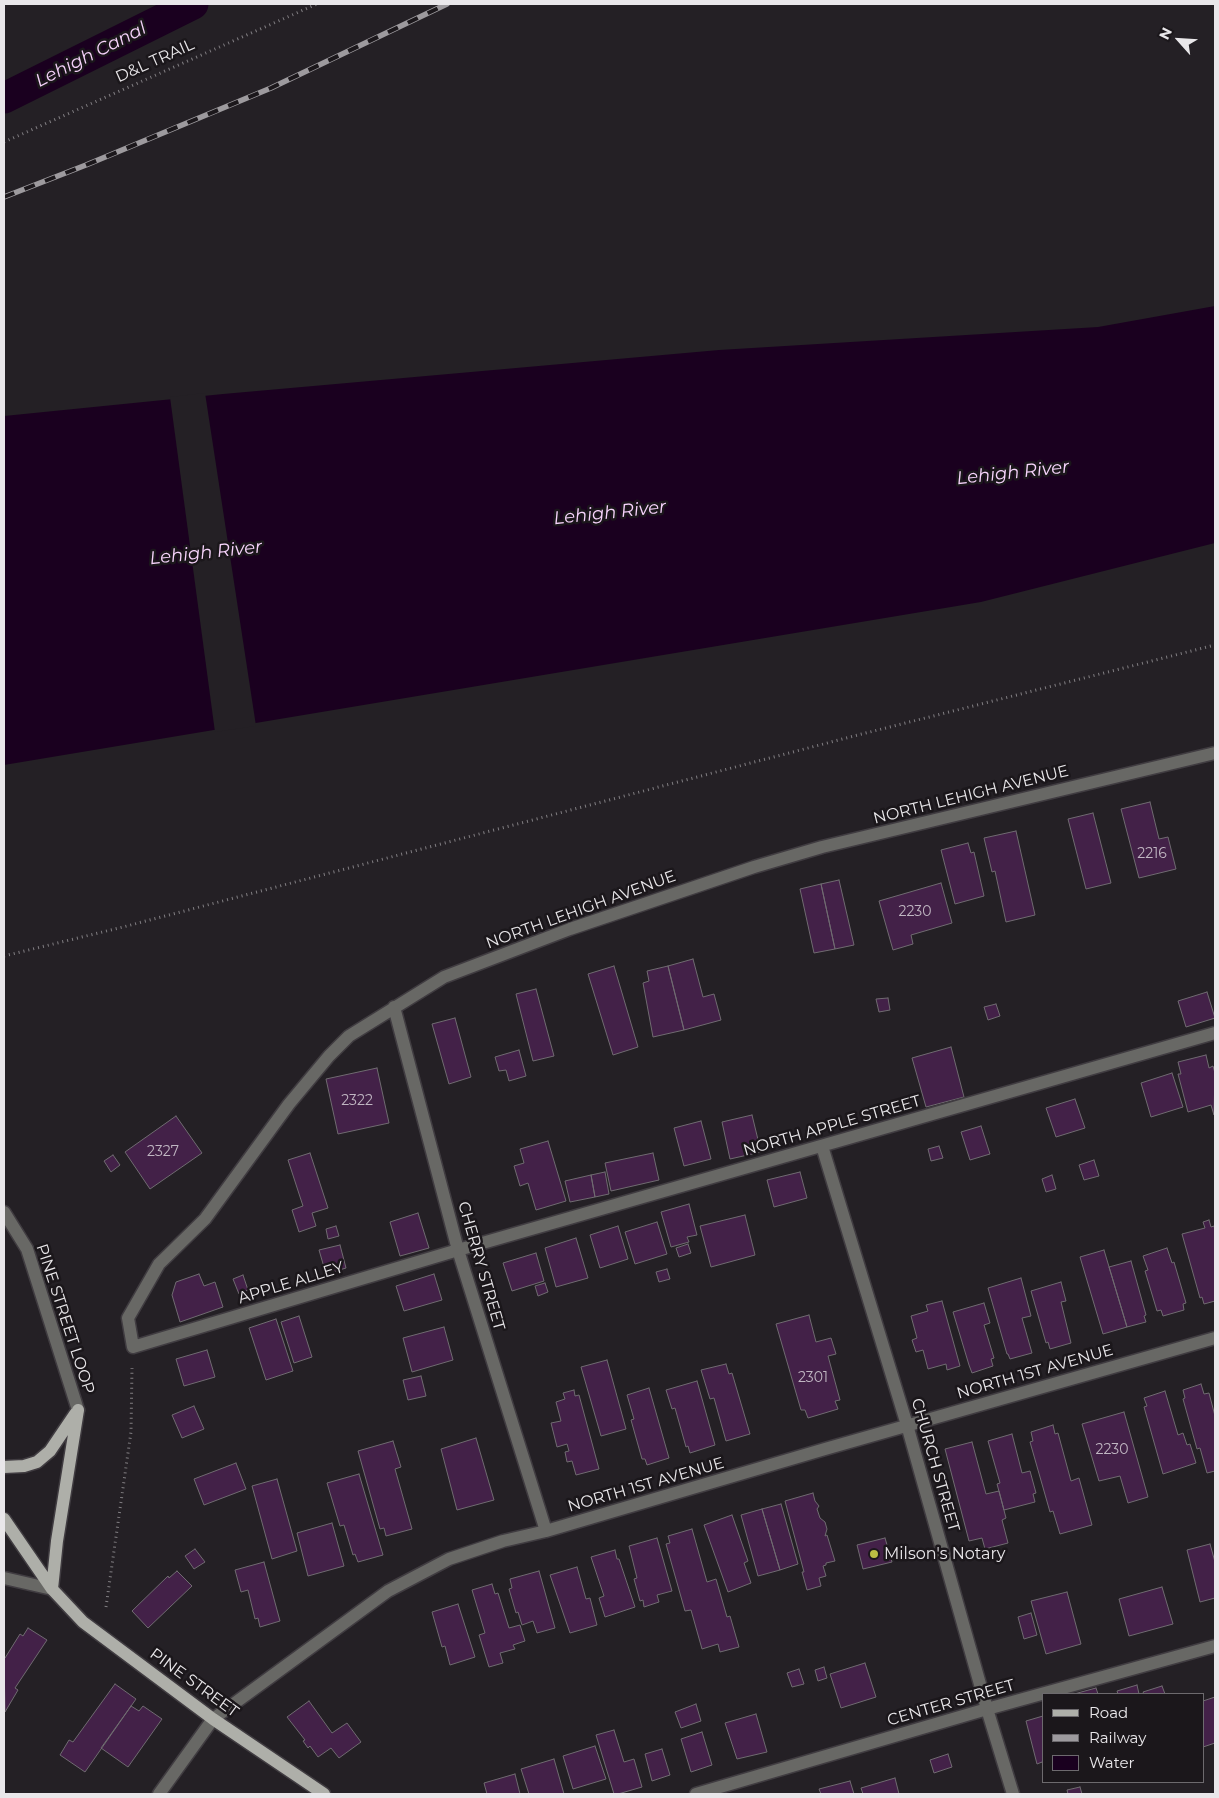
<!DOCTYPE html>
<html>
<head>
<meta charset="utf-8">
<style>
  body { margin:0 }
  #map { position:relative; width:1219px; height:1798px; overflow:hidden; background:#242025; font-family:Montserrat,sans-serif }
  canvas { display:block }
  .frame { position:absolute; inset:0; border:5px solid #e9e7ea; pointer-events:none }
  .legend { position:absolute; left:1042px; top:1693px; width:162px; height:90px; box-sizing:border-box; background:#1b171b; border:1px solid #6d6a6e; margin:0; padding:6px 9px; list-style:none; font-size:15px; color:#e9e7ea }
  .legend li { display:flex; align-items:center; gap:10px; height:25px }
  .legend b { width:25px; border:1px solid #6d6a6e }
  .north { position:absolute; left:1154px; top:15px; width:50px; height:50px; -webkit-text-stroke:4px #1b171b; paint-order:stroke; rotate:296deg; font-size:14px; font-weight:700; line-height:20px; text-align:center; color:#e9e7ea }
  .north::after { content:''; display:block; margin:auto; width:18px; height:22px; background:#e9e7ea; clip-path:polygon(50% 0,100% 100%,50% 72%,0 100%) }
</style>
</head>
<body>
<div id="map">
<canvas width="1219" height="1798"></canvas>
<div class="frame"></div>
<ul class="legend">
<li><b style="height:6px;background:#aeafa9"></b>Road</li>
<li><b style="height:6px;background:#9d9a9e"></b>Railway</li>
<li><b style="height:14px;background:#1a001f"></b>Water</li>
</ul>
<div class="north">N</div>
</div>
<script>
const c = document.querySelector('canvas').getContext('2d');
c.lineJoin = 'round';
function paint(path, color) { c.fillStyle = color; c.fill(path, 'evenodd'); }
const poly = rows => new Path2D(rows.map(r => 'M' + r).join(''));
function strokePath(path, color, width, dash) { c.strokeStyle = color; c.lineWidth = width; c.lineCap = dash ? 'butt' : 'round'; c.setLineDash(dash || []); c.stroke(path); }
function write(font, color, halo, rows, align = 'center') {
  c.font = font + ' Montserrat,sans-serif'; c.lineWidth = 5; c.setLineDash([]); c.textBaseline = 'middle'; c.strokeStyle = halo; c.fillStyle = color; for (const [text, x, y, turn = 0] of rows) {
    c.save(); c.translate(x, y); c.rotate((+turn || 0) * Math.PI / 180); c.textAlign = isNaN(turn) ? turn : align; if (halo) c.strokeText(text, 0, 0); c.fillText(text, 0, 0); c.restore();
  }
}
const water = poly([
  [1215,306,1215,543,981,602,4,765,4,416,223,394,719,350,1098,327]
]);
const pier = poly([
  [205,393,256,726,215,732,170,397]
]);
const canal = poly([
  [4,98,193,4]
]);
const building = poly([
  [1150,802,1159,839,1168,837,1176,869,1139,878,1121,809,1150,802],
  [1093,813,1111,883,1086,889,1068,819,1093,813],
  [1016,831,1035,915,1006,922,995,871,992,872,984,838,1016,831],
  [968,843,971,853,974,852,984,896,955,904,941,850,968,843],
  [839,880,854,945,835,949,821,884,839,880],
  [941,883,952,923,911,935,913,944,893,950,879,901,941,883],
  [821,884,835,949,814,953,800,889,821,884],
  [693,959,703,997,714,994,721,1020,684,1030,668,966,693,959],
  [614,966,638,1047,613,1055,588,974,614,966],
  [668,966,684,1030,653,1037,643,983,649,981,647,971,668,966],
  [536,989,554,1056,533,1061,516,994,536,989],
  [1207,992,1215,1018,1186,1027,1178,1001,1207,992],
  [888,998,890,1010,879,1012,876,999,888,998],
  [996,1004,1000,1016,988,1020,984,1007,996,1004],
  [455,1018,471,1077,449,1084,432,1024,455,1018],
  [951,1047,964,1097,926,1107,912,1058,951,1047],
  [519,1050,526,1076,509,1081,506,1070,499,1071,495,1057,519,1050],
  [1206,1055,1209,1068,1213,1066,1215,1073,1214,1115,1211,1105,1188,1112,1178,1074,1181,1074,1178,1062,1206,1055],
  [377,1068,389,1123,338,1134,326,1079,377,1068],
  [1172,1073,1183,1107,1151,1117,1141,1083,1172,1073],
  [1075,1099,1085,1128,1056,1137,1046,1108,1075,1099],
  [752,1115,761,1152,730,1159,722,1122,752,1115],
  [176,1116,202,1153,150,1189,125,1152,176,1116],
  [701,1121,711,1159,684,1166,674,1128,701,1121],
  [981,1126,990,1154,970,1160,961,1132,981,1126],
  [548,1141,566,1201,536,1210,528,1183,520,1186,514,1166,524,1163,520,1149,548,1141],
  [939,1146,943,1158,931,1161,928,1149,939,1146],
  [310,1153,328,1208,312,1213,316,1226,299,1232,292,1210,303,1206,288,1160,310,1153],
  [653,1153,659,1180,611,1191,605,1163,653,1153],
  [113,1155,120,1165,111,1172,104,1161,113,1155],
  [1094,1160,1099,1176,1084,1180,1079,1165,1094,1160],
  [605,1172,609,1194,595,1197,591,1175,605,1172],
  [800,1172,807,1198,774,1207,767,1180,800,1172],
  [591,1175,595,1197,570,1202,565,1181,591,1175],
  [1052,1175,1056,1189,1046,1192,1042,1179,1052,1175],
  [689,1204,697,1235,687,1237,689,1242,671,1247,661,1212,689,1204],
  [418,1213,429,1248,400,1256,390,1222,418,1213],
  [745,1215,755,1255,711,1267,700,1226,745,1215],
  [1209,1220,1211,1227,1214,1226,1215,1230,1215,1301,1204,1304,1202,1297,1200,1298,1182,1234,1205,1228,1203,1222,1209,1220],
  [657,1222,667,1254,635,1264,625,1232,657,1222],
  [336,1226,339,1236,328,1239,326,1229,336,1226],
  [618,1226,628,1259,600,1268,590,1235,618,1226],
  [576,1238,588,1278,556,1287,545,1248,576,1238],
  [688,1244,691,1253,679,1257,676,1248,688,1244],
  [340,1245,346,1268,326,1274,319,1250,340,1245],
  [1167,1248,1172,1263,1174,1262,1186,1303,1183,1304,1184,1310,1163,1316,1161,1310,1157,1311,1145,1271,1148,1270,1143,1256,1167,1248],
  [1104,1250,1127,1327,1103,1334,1080,1257,1104,1250],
  [536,1253,544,1281,512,1291,503,1263,536,1253],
  [1131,1261,1146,1315,1144,1316,1146,1322,1127,1327,1109,1267,1131,1261],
  [667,1269,670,1279,659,1282,656,1272,667,1269],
  [199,1274,204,1286,215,1282,223,1307,180,1322,172,1295,176,1282,199,1274],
  [434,1274,442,1300,404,1311,396,1286,434,1274],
  [243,1275,248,1290,239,1294,233,1279,243,1275],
  [1021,1278,1031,1316,1022,1318,1032,1353,1010,1359,1008,1354,1007,1354,988,1288,1021,1278],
  [1061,1282,1066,1301,1061,1302,1071,1343,1050,1349,1048,1342,1046,1343,1031,1291,1061,1282],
  [545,1283,548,1292,538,1296,535,1286,545,1283],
  [942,1301,960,1366,947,1370,946,1364,928,1369,923,1350,916,1352,912,1340,917,1338,911,1316,928,1311,926,1305,942,1301],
  [984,1303,990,1323,984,1325,994,1358,991,1359,993,1366,972,1373,969,1365,953,1312,984,1303],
  [809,1315,816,1342,831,1338,836,1354,828,1356,840,1400,835,1401,838,1409,808,1418,805,1410,801,1410,776,1324,809,1315],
  [299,1316,312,1357,294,1363,281,1322,299,1316],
  [276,1319,293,1371,266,1380,249,1328,276,1319],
  [444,1327,453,1360,412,1372,403,1338,444,1327],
  [207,1350,215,1377,184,1386,176,1359,207,1350],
  [607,1360,626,1429,601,1436,581,1367,607,1360],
  [726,1364,729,1374,732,1373,750,1434,726,1441,714,1398,710,1399,701,1370,726,1364],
  [421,1376,426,1396,408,1400,403,1380,421,1376],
  [697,1381,715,1445,690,1453,688,1446,686,1447,675,1408,672,1409,666,1390,697,1381],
  [1201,1384,1204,1394,1209,1393,1215,1416,1215,1471,1207,1473,1200,1448,1197,1449,1183,1399,1185,1398,1183,1390,1201,1384],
  [649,1388,669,1458,647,1465,645,1459,642,1459,631,1420,634,1419,627,1395,649,1388],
  [574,1390,575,1396,579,1395,599,1469,576,1475,572,1461,567,1462,565,1452,569,1451,567,1444,557,1447,551,1423,561,1421,556,1402,565,1399,563,1393,574,1390],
  [1165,1391,1178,1435,1183,1433,1187,1445,1190,1444,1196,1463,1163,1474,1144,1407,1147,1406,1144,1398,1165,1391],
  [194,1406,204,1429,182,1438,172,1415,194,1406],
  [1124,1412,1148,1497,1128,1503,1120,1476,1099,1481,1082,1424,1124,1412],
  [1053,1425,1055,1434,1058,1433,1071,1481,1079,1478,1092,1525,1060,1534,1053,1511,1050,1512,1030,1442,1033,1441,1031,1432,1053,1425],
  [1012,1434,1022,1473,1030,1471,1036,1493,1033,1494,1035,1502,1004,1510,997,1484,1000,1483,988,1441,1012,1434],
  [476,1438,494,1500,457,1510,441,1449,476,1438],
  [393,1441,401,1467,395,1469,412,1529,386,1536,384,1528,380,1529,358,1451,393,1441],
  [972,1442,986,1494,999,1491,1006,1518,1002,1520,1008,1543,985,1549,982,1538,969,1541,945,1449,972,1442],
  [236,1463,246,1489,204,1505,194,1479,236,1463],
  [359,1474,383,1555,358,1562,355,1554,353,1555,344,1525,340,1526,327,1483,359,1474],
  [277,1479,297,1551,272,1559,252,1486,277,1479],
  [813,1493,815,1501,819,1506,817,1509,820,1518,825,1522,827,1529,825,1536,827,1535,835,1561,826,1563,826,1565,823,1566,826,1576,819,1578,821,1586,807,1590,802,1572,804,1572,785,1501,813,1493],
  [781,1504,798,1564,780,1570,762,1509,781,1504],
  [762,1509,780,1570,758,1576,741,1515,762,1509],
  [732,1515,748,1561,744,1563,751,1583,728,1592,704,1525,732,1515],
  [332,1523,344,1566,308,1576,297,1533,332,1523],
  [692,1529,707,1582,716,1579,727,1617,730,1616,739,1647,720,1652,718,1644,702,1649,691,1610,685,1611,666,1544,670,1543,668,1536,692,1529],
  [657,1538,672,1591,657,1595,659,1602,644,1607,643,1600,640,1601,634,1579,637,1578,629,1546,657,1538],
  [885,1538,892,1562,863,1569,857,1545,885,1538],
  [1210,1544,1215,1562,1215,1598,1200,1602,1187,1550,1210,1544],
  [195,1549,205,1562,194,1569,185,1556,195,1549],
  [615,1550,617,1559,619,1559,635,1607,605,1617,599,1598,604,1596,591,1557,615,1550],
  [264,1562,280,1621,260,1627,258,1618,255,1619,248,1590,241,1592,235,1570,264,1562],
  [577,1567,586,1599,590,1598,597,1625,570,1633,550,1575,577,1567],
  [177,1571,192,1586,148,1628,132,1611,168,1576,169,1578,177,1571],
  [539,1571,555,1628,537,1633,533,1621,522,1625,518,1612,516,1613,509,1589,512,1588,510,1579,539,1571],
  [492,1584,495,1594,498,1593,509,1628,520,1625,525,1641,513,1645,515,1649,500,1653,503,1663,489,1667,479,1635,485,1633,472,1590,492,1584],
  [1162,1587,1173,1624,1129,1636,1119,1599,1162,1587],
  [1067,1592,1081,1644,1046,1654,1031,1601,1067,1592],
  [458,1604,475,1657,450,1665,445,1646,442,1647,432,1612,458,1604],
  [1031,1613,1037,1635,1024,1639,1018,1617,1031,1613],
  [28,1628,47,1640,15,1688,18,1690,5,1712,4,1658,5,1658,20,1634,23,1636,28,1628],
  [865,1663,876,1697,841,1708,830,1674,865,1663],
  [824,1667,827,1678,818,1681,815,1670,824,1667],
  [799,1669,804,1684,792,1687,787,1673,799,1669],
  [115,1684,136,1699,85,1772,60,1755,69,1740,73,1742,115,1684],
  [1137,1685,1139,1694,1118,1694,1117,1691,1137,1685],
  [1162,1686,1165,1694,1144,1694,1143,1692,1162,1686],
  [1096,1688,1098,1694,1074,1694,1096,1688],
  [1215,1697,1215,1743,1203,1747,1203,1701,1215,1697],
  [309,1701,332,1733,347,1723,361,1742,339,1758,331,1748,318,1757,310,1746,308,1748,303,1741,305,1740,287,1717,309,1701],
  [696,1704,701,1721,681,1728,675,1712,696,1704],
  [131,1706,139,1711,143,1706,162,1719,128,1767,101,1748,131,1706],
  [756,1714,767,1752,737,1759,725,1723,756,1714],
  [1043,1716,1043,1765,1042,1762,1037,1764,1026,1721,1043,1716],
  [614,1730,624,1762,634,1759,642,1787,618,1794,614,1794,596,1735,614,1730],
  [702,1732,712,1765,691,1772,681,1739,702,1732],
  [595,1746,606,1779,573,1789,563,1756,595,1746],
  [662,1749,670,1775,652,1781,645,1754,662,1749],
  [948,1754,952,1767,934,1773,930,1760,948,1754],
  [554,1759,564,1794,529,1794,521,1769,554,1759],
  [515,1774,520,1794,487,1794,484,1783,515,1774],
  [895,1778,899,1794,863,1794,861,1788,895,1778],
  [850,1781,854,1794,821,1794,819,1789,850,1781],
  [1080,1787,1082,1794,1068,1794,1067,1790,1080,1787]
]);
const path = poly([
  [4,142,317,4],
  [4,956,123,927,854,736,1215,645],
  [106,1607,131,1432,132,1368]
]);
const minor = poly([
  [1215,753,822,847,754,867,570,929,444,977,349,1036,329,1056,289,1104,205,1219,159,1264,128,1318,133,1347,458,1250,1215,1033],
  [394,1007,458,1250,546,1531],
  [822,1146,907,1425,987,1709,1013,1794],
  [4,1212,27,1249,78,1410],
  [4,1578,52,1589],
  [159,1794,213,1719,388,1591,449,1559,503,1541,546,1531,825,1449,1215,1338],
  [696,1794,987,1709,1215,1646]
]);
const major = poly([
  [4,1467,24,1466,37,1462,50,1451,75,1414],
  [4,1519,52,1589,83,1622,213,1719,324,1794],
  [52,1589,57,1541,78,1410]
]);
const rail = poly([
  [4,197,86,165,271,88,447,4]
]);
const markers = [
  [874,1554,5,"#bcbf43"]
];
const numberNames = [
  ["2216",1152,854],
  ["2230",915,912],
  ["2322",357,1101],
  ["2327",163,1152],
  ["2301",813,1378],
  ["2230",1112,1450]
];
const streetNames = [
  ["D&L TRAIL",155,61,-24],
  ["NORTH LEHIGH AVENUE",971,795,-14],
  ["NORTH LEHIGH AVENUE",581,910,-20],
  ["NORTH APPLE STREET",832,1126,-16],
  ["CHERRY STREET",481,1266,74],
  ["APPLE ALLEY",291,1283,-17],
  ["PINE STREET LOOP",65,1319,72],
  ["NORTH 1ST AVENUE",1035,1372,-16],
  ["CHURCH STREET",935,1465,74],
  ["NORTH 1ST AVENUE",646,1485,-16],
  ["PINE STREET",194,1683,36],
  ["CENTER STREET",951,1703,-16]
];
const poiNames = [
  ["Milson's Notary",884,1554]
];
const waterNames = [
  ["Lehigh Canal",91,55,-27],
  ["Lehigh River",1013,473,-6],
  ["Lehigh River",610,513,-6],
  ["Lehigh River",206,553,-6]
];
paint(water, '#1a001f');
paint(pier, '#242025');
strokePath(canal, '#1a001f', 31);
paint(building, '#432148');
strokePath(building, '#706b71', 1);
strokePath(minor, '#403c41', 15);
strokePath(major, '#403c41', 15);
strokePath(path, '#827f83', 3, [1, 4]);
strokePath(minor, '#686865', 12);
strokePath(major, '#aeafa9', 12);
strokePath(rail, '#9d9a9e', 5.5);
strokePath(rail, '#1b171b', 4, [11]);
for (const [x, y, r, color] of markers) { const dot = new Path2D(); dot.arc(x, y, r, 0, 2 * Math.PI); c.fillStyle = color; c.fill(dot); strokePath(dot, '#1b171b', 2); }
write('14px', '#c0b6c2', null, numberNames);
write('16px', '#e9e7ea', '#1b171b', streetNames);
write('16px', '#e9e7ea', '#1b171b', poiNames, 'left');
write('italic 18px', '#f7d4fc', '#1b171b', waterNames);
</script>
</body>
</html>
